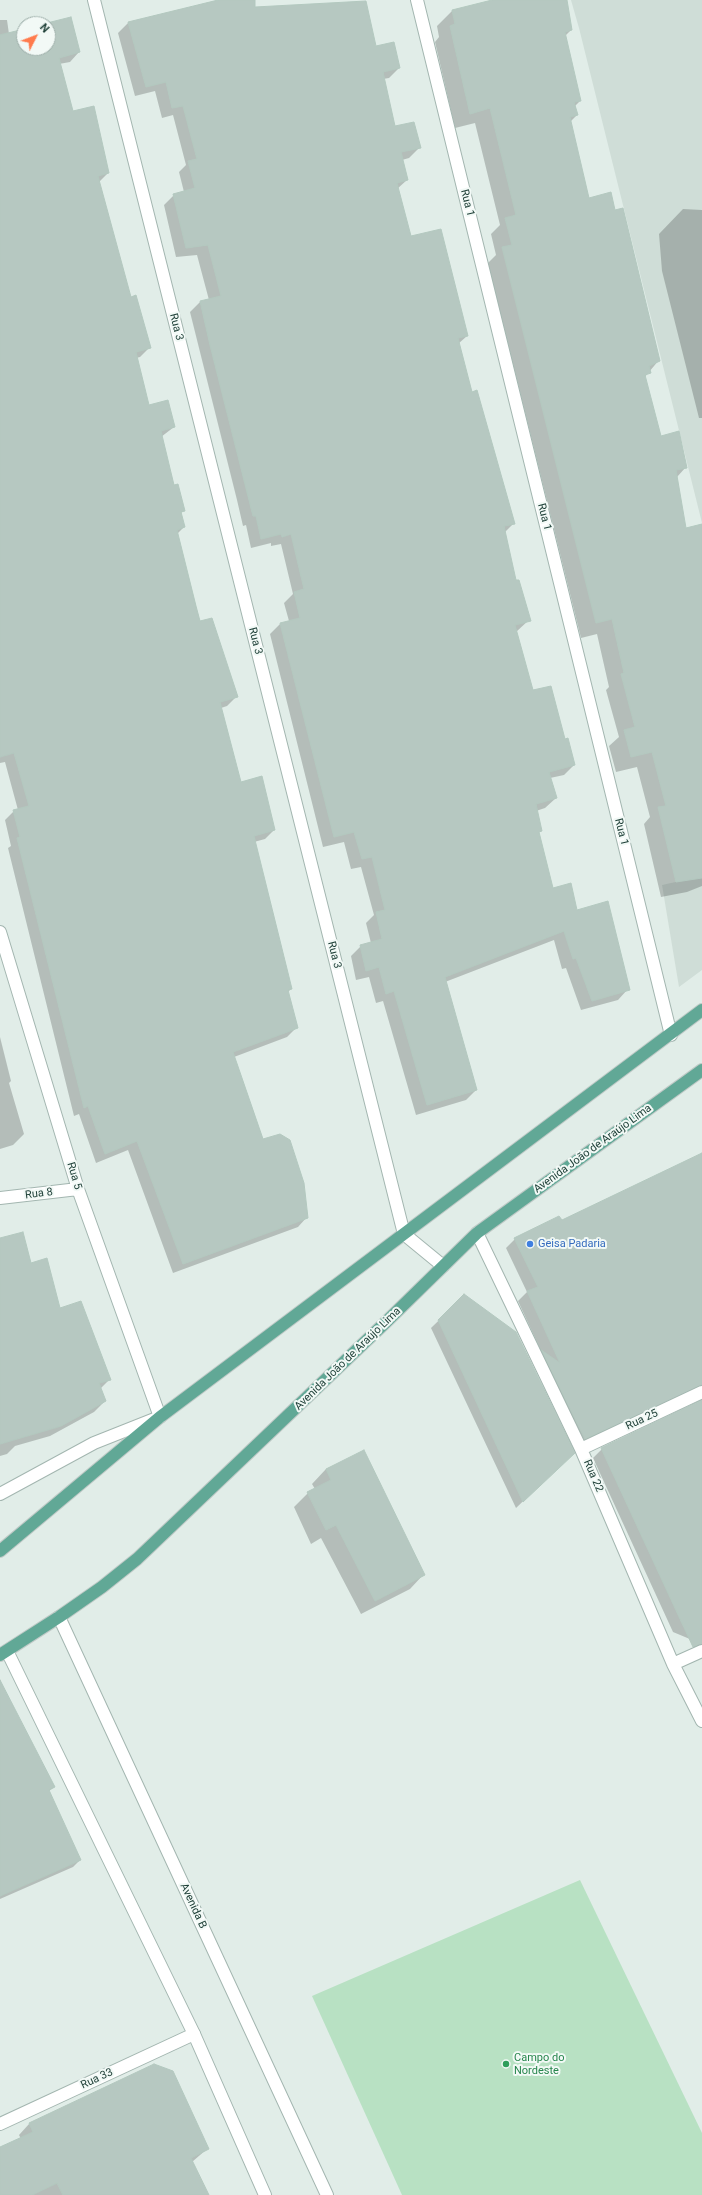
<!DOCTYPE html>
<html>
<head>
<meta charset="utf-8">
<style>
  body { margin:0 }
  #map { position:relative; width:702px; height:2195px; overflow:hidden; background:#e1ede8; font-family:Roboto,sans-serif }
  canvas { display:block }
  .north { position:absolute; left:16px; top:16px; width:40px; height:40px; box-sizing:border-box; background:#f2f9f6; border:1px solid #9eafaa; border-radius:50%; rotate:48deg; font-size:11px; font-weight:700; line-height:16px; text-align:center; color:#1f4038 }
  .north::after { content:''; display:block; margin:auto; width:14px; height:18px; background:#ff7b4d; clip-path:polygon(50% 0,100% 100%,50% 72%,0 100%) }
</style>
</head>
<body>
<div id="map">
<canvas width="702" height="2195"></canvas>
<div class="north">N</div>
</div>
<script>
const c = document.querySelector('canvas').getContext('2d');
c.lineJoin = 'round';
function paint(path, color) { c.fillStyle = color; c.fill(path, 'evenodd'); }
const poly = rows => new Path2D(rows.map(r => 'M' + r).join(''));
function strokePath(path, color, width, dash) { c.strokeStyle = color; c.lineWidth = width; c.lineCap = dash ? 'butt' : 'round'; c.setLineDash(dash || []); c.stroke(path); }
function write(font, color, halo, rows, align = 'center') {
  c.font = font + ' Roboto,sans-serif'; c.lineWidth = 4; c.setLineDash([]); c.textBaseline = 'middle'; c.strokeStyle = halo; c.fillStyle = color; for (const [text, x, y, turn = 0] of rows) {
    c.save(); c.translate(x, y); c.rotate((+turn || 0) * Math.PI / 180); c.textAlign = isNaN(turn) ? turn : align; if (halo) c.strokeText(text, 0, 0); c.fillText(text, 0, 0); c.restore();
  }
}
const built = poly([
  [571,0,702,0,702,523,579,28],
  [702,876,702,970,679,987,662,885]
]);
const green = poly([
  [580,1880,702,2133,702,2195,402,2195,312,1996]
]);
const shadow = poly([
  [237,0,254,0,254,8,375,47,399,68,389,78,383,79,395,127,419,148,409,158,402,160,407,180,397,189,411,238,467,336,458,344,472,393,514,523,505,532,516,582,529,620,516,632,532,691,564,740,574,765,564,775,550,778,556,798,545,808,536,811,541,830,538,833,552,889,577,911,628,989,618,1000,581,1010,566,968,562,969,554,940,445,982,476,1090,466,1100,416,1115,383,1001,376,1003,369,977,356,980,351,956,361,946,371,943,366,923,374,915,361,867,351,869,344,842,323,847,270,634,280,624,289,621,284,603,293,594,281,544,271,546,271,543,251,548,246,525,243,526,237,500,190,312,200,302,209,300,197,255,176,257,164,205,174,195,184,192,179,172,186,165,173,115,162,118,155,91,135,96,118,33,128,23,204,4],
  [496,0,566,0,571,30,565,36,580,101,575,106,577,115,570,122,589,199,615,211,659,360,644,378,661,437,686,467,677,477,685,529,702,527,702,886,687,892,661,897,644,824,650,817,637,767,616,772,609,746,619,737,606,690,609,687,597,634,581,638,488,263,496,255,491,234,500,225,475,123,455,128,435,42,439,37,437,26,452,11],
  [71,18,79,52,70,62,59,64,72,112,108,173,98,183,130,298,149,348,140,357,136,358,148,407,174,427,161,437,174,486,184,510,180,514,184,527,177,534,200,622,236,697,227,706,221,708,240,783,274,830,265,839,254,842,291,989,287,993,296,1028,287,1037,234,1057,263,1140,307,1217,298,1227,173,1273,128,1150,96,1163,79,1114,74,1116,8,848,11,846,5,820,14,811,18,810,5,762,0,763,0,20,7,20,9,34,24,30,24,48,48,48,47,24],
  [683,209,702,210,702,418,699,418,662,271,659,234],
  [0,1037,11,1081,9,1083,24,1134,13,1145,0,1149],
  [702,1154,702,1653,697,1642,673,1632,593,1458,602,1449,700,1402,700,1399,575,1448,533,1360,541,1351,518,1301,527,1292,506,1248,515,1239,561,1221],
  [0,1239,30,1264,59,1310,110,1379,100,1389,105,1401,94,1412,50,1436,15,1446,7,1454,0,1456],
  [464,1296,566,1460,516,1508,431,1328],
  [364,1451,424,1574,410,1589,361,1614,321,1538,311,1544,294,1507,308,1493,315,1489,312,1484,326,1469],
  [0,1714,54,1787,48,1792,80,1860,73,1867,0,1899],
  [154,2065,207,2149,192,2162,208,2195,0,2195,0,2148,21,2139,19,2135,29,2124]
]);
const building = poly([
  [218,0,255,0,255,7,366,1,376,46,394,42,400,68,383,72,395,126,414,122,421,148,401,152,408,180,397,183,411,236,441,229,468,336,458,338,472,392,477,390,515,524,504,526,516,580,519,580,531,621,515,625,533,690,551,686,565,739,568,738,575,765,549,772,557,798,536,804,542,831,539,832,553,888,571,883,577,910,608,901,630,990,592,1001,576,958,573,959,564,931,445,977,477,1090,427,1105,394,991,386,994,379,967,366,971,360,945,382,939,376,912,385,910,372,857,362,859,354,832,334,837,280,623,300,618,294,592,304,589,291,534,282,537,281,534,261,539,256,516,253,516,210,345,200,301,221,296,208,245,186,248,173,194,195,188,188,161,197,159,183,106,172,108,166,82,146,87,128,22,218,0],
  [492,0,567,0,572,30,565,32,581,101,574,102,578,115,570,117,589,198,611,192,615,210,623,208,660,361,649,366,651,373,645,375,661,436,679,431,687,468,676,470,686,528,702,524,702,878,676,882,658,807,666,806,652,752,631,757,624,730,635,727,621,674,624,673,612,619,596,623,502,247,512,245,505,218,516,215,490,108,470,114,450,26,455,24,452,10,492,0],
  [71,17,80,52,59,58,73,111,94,106,109,173,98,176,131,297,136,295,151,348,136,352,149,405,168,400,175,427,161,431,174,485,178,484,185,511,181,512,185,527,177,530,196,606,200,621,212,618,238,697,220,702,241,782,262,776,275,830,254,836,292,989,288,990,298,1028,233,1052,263,1139,280,1134,290,1140,304,1183,308,1218,183,1264,137,1141,105,1154,88,1106,84,1108,17,838,20,837,13,810,29,806,14,753,0,757,0,35,24,29,24,48,48,48,48,24,43,24,71,17],
  [702,1153,702,1385,585,1439,541,1350,560,1363,527,1291,538,1287,514,1238,559,1216,562,1220,702,1153],
  [23,1232,31,1263,47,1258,60,1308,81,1301,111,1380,99,1383,106,1401,61,1426,0,1444,0,1238,23,1232],
  [464,1294,516,1332,575,1453,523,1502,438,1320,464,1294],
  [702,1400,702,1644,693,1647,601,1448,702,1400],
  [364,1450,425,1575,375,1601,336,1525,326,1530,307,1492,331,1480,326,1469,364,1450],
  [0,1680,55,1787,49,1790,81,1860,0,1896,0,1680],
  [154,2064,173,2071,209,2149,191,2158,209,2195,63,2195,57,2183,32,2195,0,2195,0,2147,33,2132,29,2123,154,2064]
]);
const minor = poly([
  [94,0,404,1234,443,1266],
  [417,0,671,1035],
  [0,932,78,1189,160,1417],
  [0,1198,78,1189],
  [477,1233,581,1449,673,1664,702,1721],
  [581,1449,702,1392],
  [673,1664,702,1651],
  [0,2124,194,2034]
]);
const tertiary = poly([
  [0,1494,94,1443,157,1418],
  [59,1617,327,2195],
  [7,1651,194,2034,265,2195]
]);
const primary = poly([
  [0,1551,160,1417,702,1010],
  [0,1655,59,1617,102,1587,137,1559,386,1322,477,1233,702,1070]
]);
const markers = [
  [530,1244,4,"#3f7fe0"],
  [506,2064,4,"#2e9e5b"]
];
const streetNames = [
  ["Rua 1",467,203,76],
  ["Rua 3",176,327,76],
  ["Rua 1",544,517,76],
  ["Rua 3",255,641,76],
  ["Rua 1",621,832,76],
  ["Rua 3",334,955,76],
  ["Avenida João de Araújo Lima",593,1149,-36],
  ["Rua 5",74,1176,73],
  ["Rua 8",39,1194,-7],
  ["Avenida João de Araújo Lima",348,1359,-44],
  ["Rua 25",642,1420,-25],
  ["Rua 22",593,1476,67],
  ["Avenida B",193,1906,65],
  ["Rua 33",97,2079,-25]
];
const shopNames = [
  ["Geisa Padaria",538,1244]
];
const leisureNames = [
  ["Campo do",514,2058],
  ["Nordeste",514,2071]
];
paint(built, '#cfddd7');
paint(green, '#b8e1c3');
paint(shadow, '#0003');
paint(building, '#b6c8c1');
strokePath(building, '#b3c8bf', 1);
strokePath(minor, '#a3b6b0', 14);
strokePath(tertiary, '#a3b6b0', 14);
strokePath(primary, '#c0cac7', 14);
strokePath(minor, '#fff', 12);
strokePath(tertiary, '#fff', 12);
strokePath(primary, '#61a896', 12);
for (const [x, y, r, color] of markers) { const dot = new Path2D(); dot.arc(x, y, r, 0, 2 * Math.PI); c.fillStyle = color; c.fill(dot); strokePath(dot, '#f2f9f6', 1.5); }
write('11px', '#1f4038', '#f2f9f6', streetNames);
write('11px', '#366cbe', '#f2f9f6', shopNames, 'left');
write('11px', '#27864d', '#f2f9f6', leisureNames, 'left');
</script>
</body>
</html>
